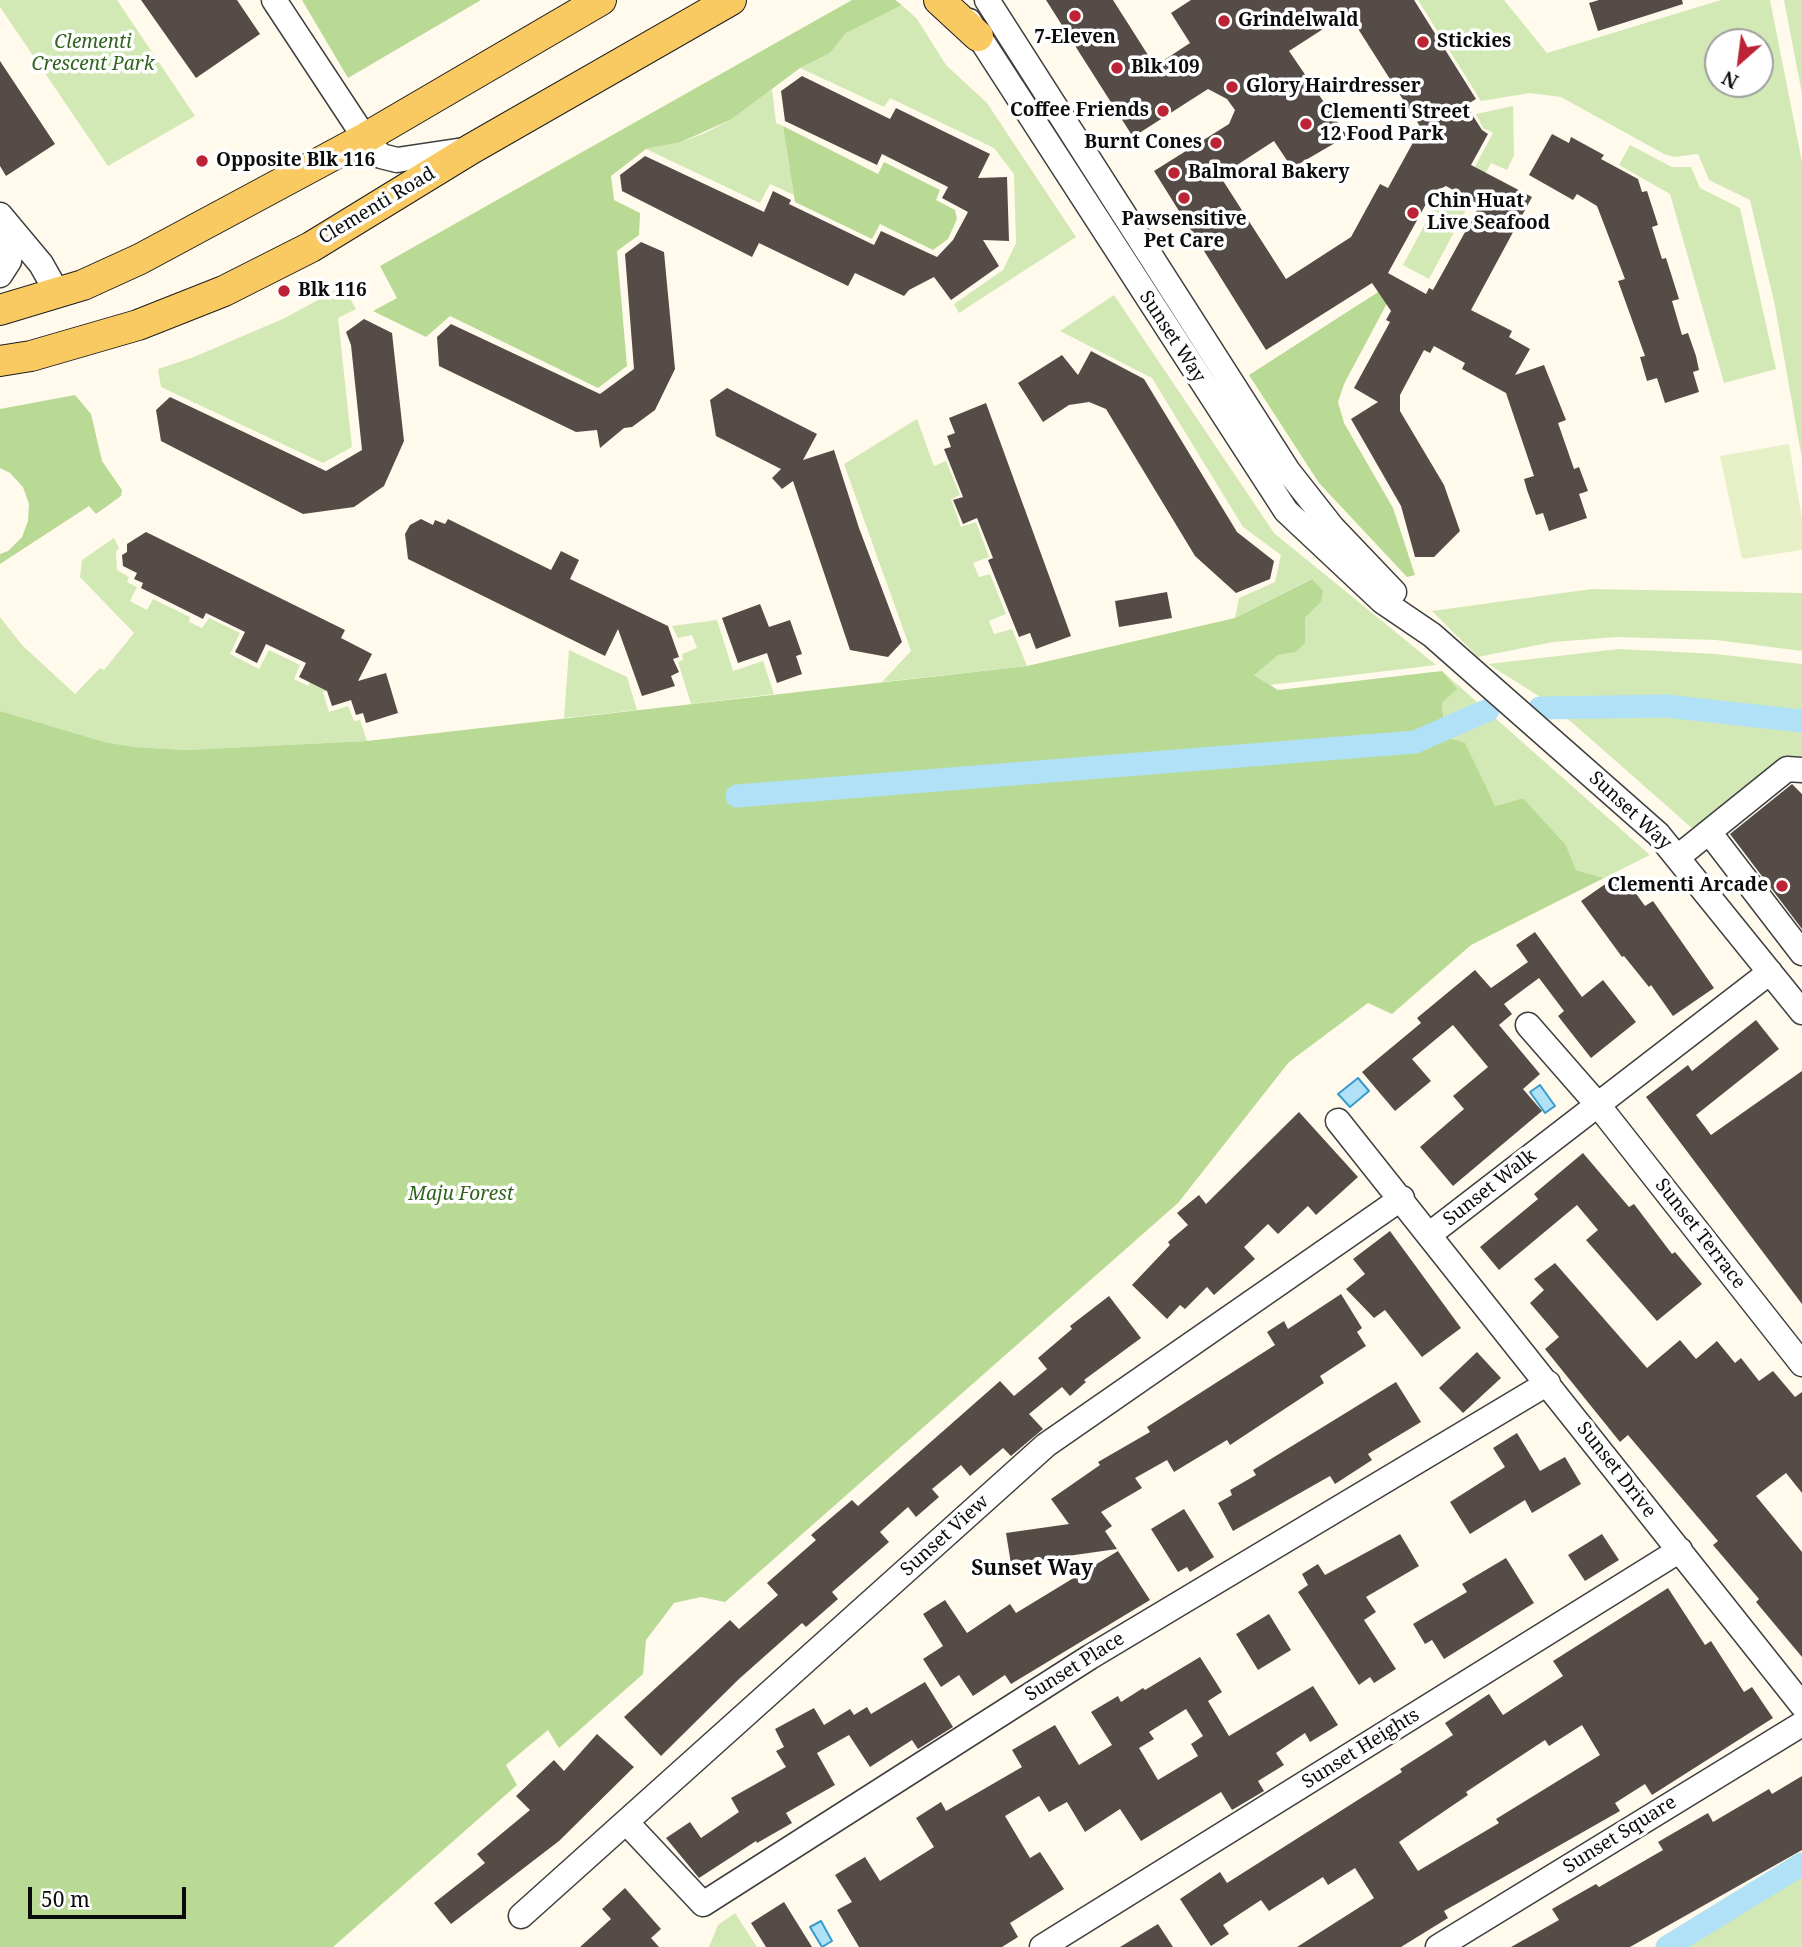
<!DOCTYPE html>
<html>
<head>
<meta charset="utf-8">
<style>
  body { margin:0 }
  #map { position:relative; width:1802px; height:1947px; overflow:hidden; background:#fffaeb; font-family:"Noto Serif",serif }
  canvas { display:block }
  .north { position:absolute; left:1704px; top:28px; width:70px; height:70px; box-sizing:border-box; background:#fff; border:2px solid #9e9e9e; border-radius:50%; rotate:208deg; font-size:19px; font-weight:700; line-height:28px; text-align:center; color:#0c0c0c }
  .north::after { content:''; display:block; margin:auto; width:24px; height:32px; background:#bc2436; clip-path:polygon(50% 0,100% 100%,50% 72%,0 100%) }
  .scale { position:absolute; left:28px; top:1887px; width:158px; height:32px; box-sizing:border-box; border:4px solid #0c0c0c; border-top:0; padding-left:9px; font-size:21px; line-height:24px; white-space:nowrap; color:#0c0c0c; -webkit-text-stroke:5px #fff; paint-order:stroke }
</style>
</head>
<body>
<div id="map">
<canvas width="1802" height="1947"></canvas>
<div class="north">N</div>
<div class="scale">50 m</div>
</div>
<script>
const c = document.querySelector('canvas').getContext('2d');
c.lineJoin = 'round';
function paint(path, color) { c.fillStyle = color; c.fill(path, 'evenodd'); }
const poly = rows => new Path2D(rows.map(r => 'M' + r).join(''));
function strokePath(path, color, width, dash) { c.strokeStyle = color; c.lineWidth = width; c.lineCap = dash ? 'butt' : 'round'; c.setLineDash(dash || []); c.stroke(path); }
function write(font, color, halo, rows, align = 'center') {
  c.font = font + ' "Noto Serif",serif'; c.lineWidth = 7; c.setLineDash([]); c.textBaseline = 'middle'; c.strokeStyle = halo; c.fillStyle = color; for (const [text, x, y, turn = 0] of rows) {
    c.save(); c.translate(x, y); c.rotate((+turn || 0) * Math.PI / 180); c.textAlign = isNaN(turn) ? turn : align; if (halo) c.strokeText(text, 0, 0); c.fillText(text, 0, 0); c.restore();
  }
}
const green = poly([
  [0,0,117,0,195,116,108,166,0,7],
  [1418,0,1504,0,1547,53,1721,0,1770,0,1802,162,1802,459,1775,306,1750,200,1709,180,1698,154,1674,157,1664,154,1561,97,1530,93,1481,101],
  [1718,42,1760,42,1760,84,1718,84],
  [1784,0,1802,0,1802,94],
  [902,5,917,19,946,65,987,103,1076,237,959,313,954,304,1003,270,1016,243,1014,174,994,148,890,98,884,107,800,68,830,53,846,33],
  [772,89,776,123,783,126,794,195,770,184,760,203,646,149,681,142,705,133,732,119],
  [1513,106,1514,155,1507,170,1491,163,1429,279,1403,265,1432,211,1457,200,1493,133,1483,128,1476,114],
  [1630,145,1672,167,1691,167,1700,188,1740,208,1776,369,1724,383,1670,194,1619,165],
  [343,286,356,309,338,318,352,447,323,463,161,387,158,369,194,357,285,318],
  [1114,295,1274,533,1436,665,1270,685,1253,674,1278,655,1296,652,1304,643,1305,618,1321,602,1311,579,1235,618,1239,598,1275,582,1281,555,1243,527,1152,378,1060,331],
  [917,419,934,466,946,461,960,495,951,499,961,527,976,522,989,557,973,563,979,577,990,574,1006,614,989,621,994,634,1012,629,1027,666,882,682,911,651,844,464],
  [114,538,119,548,116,552,117,570,129,577,127,582,137,587,130,601,147,610,153,599,190,617,189,622,202,628,209,618,240,633,230,654,259,669,269,650,300,665,294,679,308,686,314,675,337,688,323,692,329,712,348,706,354,721,360,720,367,741,185,750,134,747,105,742,0,711,0,617,22,645,75,694,100,668,104,670,134,633,80,577,82,560],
  [1592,589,1802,593,1802,651,1716,640,1617,637,1553,642,1478,657,1432,611],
  [717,620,733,671,763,661,774,694,691,704,678,662,683,660,682,654,697,648,692,635,678,638,672,626],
  [1619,649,1716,654,1802,664,1802,716,1665,701,1553,705,1488,664],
  [569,650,627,677,637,710,564,718],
  [1442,671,1650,855,1604,878,1576,870,1566,845,1523,798,1495,806,1481,781,1445,737,1442,703,1456,689],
  [1667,710,1802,724,1802,756,1778,760,1693,829,1560,712],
  [1802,1876,1802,1947,1688,1947],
  [735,1913,757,1947,709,1947,718,1925]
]);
const forest = poly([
  [302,0,481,0,348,78],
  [852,0,895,0,902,5,846,33,830,53,800,68,732,119,681,142,646,149,611,176,614,200,640,213,639,235,617,251,627,366,598,388,450,316,426,337,373,311,397,298,380,266],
  [783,126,878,174,884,162,940,190,936,200,955,210,957,219,948,239,933,250,880,224,872,239,795,202],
  [1386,287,1393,292,1344,384,1338,402,1344,423,1393,508,1415,575,1407,577,1319,483,1249,375],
  [75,395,91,414,102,461,122,490,121,496,96,514,89,506,0,564,0,554,8,551,22,537,28,521,29,504,23,487,10,473,0,468,0,409],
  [1312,579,1323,591,1321,602,1305,618,1305,643,1296,652,1278,655,1254,675,1278,690,1442,671,1457,689,1442,703,1445,737,1465,743,1495,806,1523,798,1566,845,1576,870,1604,878,1471,945,1392,1014,1368,1003,1289,1062,1178,1203,725,1602,701,1597,674,1603,646,1640,643,1674,559,1748,548,1730,506,1765,517,1785,333,1947,0,1947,0,711,105,742,134,747,185,750,367,741,1027,666,1235,618]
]);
const pitch = poly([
  [1789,444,1802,518,1802,550,1742,559,1720,456]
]);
const water = poly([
  [1358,1078,1369,1091,1350,1107,1338,1094,1358,1078],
  [1540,1085,1555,1106,1545,1113,1530,1092,1540,1085],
  [821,1921,832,1941,822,1947,810,1927,821,1921]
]);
const canal = poly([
  [1540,708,1666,706,1802,721],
  [737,796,1415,742,1488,710],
  [1667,1947,1802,1864]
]);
const building = poly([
  [141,0,237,0,260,34,196,78],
  [1046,0,1113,0,1155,66,1190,43,1171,13,1191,0,1414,0,1476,99,1466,105,1482,130,1488,134,1471,165,1532,197,1471,310,1512,331,1509,337,1530,349,1515,375,1544,365,1566,420,1558,423,1574,469,1579,467,1588,491,1579,494,1587,518,1549,531,1543,513,1536,515,1527,490,1524,479,1534,476,1506,393,1462,369,1465,363,1434,346,1430,353,1424,350,1400,395,1400,411,1444,485,1460,531,1434,557,1415,557,1401,506,1351,419,1378,402,1354,388,1390,322,1386,320,1391,311,1372,283,1266,350,1154,171,1229,124,1235,110,1227,99,1208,89,1133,137],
  [1348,13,1421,128,1388,188,1380,184,1351,237,1286,279,1220,176,1274,141,1292,168,1347,136,1289,51],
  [1446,186,1480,205,1433,290,1429,288,1426,294,1388,273,1432,193],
  [1599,0,1682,0,1683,4,1598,31,1589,3],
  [0,61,55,144,6,176,0,166],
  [802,76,890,119,896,108,990,154,978,178,1007,177,1009,241,983,240,999,266,951,300,934,277,909,290,904,296,855,273,848,286,759,243,752,257,622,191,620,175,645,156,764,212,773,191,791,200,789,204,874,245,881,231,937,257,953,240,968,212,942,198,948,187,882,154,877,165,785,121,781,91],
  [1552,134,1569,143,1571,137,1604,155,1601,159,1638,179,1642,192,1647,191,1658,225,1652,227,1662,259,1666,258,1679,299,1672,301,1682,335,1688,333,1696,356,1699,370,1693,372,1699,392,1665,403,1657,378,1647,381,1640,357,1645,356,1618,281,1625,279,1597,206,1577,194,1573,200,1529,175],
  [641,242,664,252,675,369,655,410,632,427,624,428,600,448,597,430,576,432,439,366,437,337,451,324,600,394,634,369,625,254],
  [364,319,392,333,404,441,384,486,354,507,303,514,161,441,156,410,170,397,326,471,362,450,351,345,346,332],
  [1091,351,1144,379,1237,532,1274,561,1270,579,1236,593,1195,556,1106,409,1089,402,1069,405,1043,422,1018,383,1062,355,1078,375],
  [727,388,817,434,803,460,834,450,859,528,902,642,888,657,850,650,793,481,782,489,772,478,781,469,716,436,710,400],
  [986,403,1071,636,1036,649,1030,633,1019,637,988,560,993,558,977,518,963,524,953,500,963,497,944,449,951,447,947,436,955,433,949,418],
  [421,519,433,525,435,520,445,524,448,519,551,570,561,551,579,560,570,579,668,626,679,657,673,659,679,672,671,676,675,686,642,696,618,629,605,656,408,559,405,534,410,525],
  [146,532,345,630,341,638,372,654,358,681,386,673,398,713,366,723,363,713,356,715,351,700,332,706,327,691,299,677,306,663,266,644,257,663,235,652,245,632,206,613,203,619,141,588,143,583,134,579,137,573,123,566,122,555,127,552,127,544],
  [1167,592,1172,618,1119,627,1115,601],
  [760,604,769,627,790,620,802,654,796,656,802,674,777,683,767,653,738,663,722,618],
  [1792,784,1802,794,1802,929,1730,834],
  [1621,873,1645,906,1653,901,1714,988,1673,1016,1651,985,1649,987,1624,956,1622,957,1581,901],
  [1535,932,1582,997,1603,980,1636,1022,1591,1058,1558,1016,1564,1011,1539,978,1504,1004,1512,1014,1499,1025,1540,1074,1523,1089,1542,1111,1453,1186,1420,1147,1464,1109,1453,1096,1488,1067,1453,1025,1412,1059,1431,1081,1395,1111,1362,1072,1421,1023,1417,1018,1475,970,1491,988,1528,962,1516,945],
  [1756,1020,1779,1049,1696,1115,1711,1135,1802,1071,1802,1304,1646,1097,1688,1065,1692,1071],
  [1299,1112,1358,1177,1316,1215,1308,1206,1278,1234,1268,1224,1244,1247,1255,1259,1214,1295,1207,1287,1185,1309,1180,1305,1167,1319,1132,1285,1170,1245,1168,1242,1188,1225,1177,1213,1199,1195,1206,1204],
  [1583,1153,1629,1207,1634,1204,1672,1254,1675,1252,1702,1284,1657,1321,1586,1240,1598,1230,1577,1205,1499,1270,1480,1247,1538,1199,1534,1194],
  [1390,1231,1461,1328,1422,1357,1385,1310,1374,1318,1346,1289,1365,1274,1353,1259],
  [1555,1263,1647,1368,1680,1340,1696,1359,1717,1341,1735,1363,1741,1358,1759,1381,1773,1371,1795,1397,1802,1392,1802,1493,1786,1473,1756,1496,1802,1552,1802,1657,1756,1602,1759,1599,1713,1545,1718,1541,1628,1435,1620,1442,1545,1349,1559,1337,1530,1303,1544,1290,1534,1279],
  [1341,1294,1362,1328,1357,1332,1366,1346,1320,1376,1324,1383,1230,1445,1227,1440,1174,1472,1167,1460,1135,1478,1142,1488,1101,1512,1112,1526,1105,1531,1117,1549,1011,1564,1006,1533,1069,1524,1051,1499,1100,1465,1098,1462,1150,1432,1147,1427,1275,1345,1267,1332,1284,1321,1288,1329],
  [1109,1296,1141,1338,1084,1380,1086,1382,1070,1396,1062,1387,1029,1414,1043,1429,1011,1456,1003,1448,970,1476,961,1465,932,1489,939,1497,916,1517,908,1507,880,1532,889,1542,832,1592,838,1599,806,1627,802,1623,739,1679,661,1756,624,1717,730,1620,739,1629,778,1595,767,1583,816,1540,811,1535,852,1500,858,1506,1000,1381,1014,1396,1047,1369,1038,1358,1072,1329,1070,1326],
  [1477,1352,1501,1378,1463,1413,1439,1388],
  [1396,1382,1421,1422,1368,1454,1372,1460,1335,1484,1330,1476,1233,1531,1218,1503,1232,1495,1230,1490,1256,1475,1253,1470],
  [1517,1433,1540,1471,1565,1457,1581,1484,1532,1513,1525,1500,1470,1534,1450,1502,1505,1467,1493,1448],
  [1184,1509,1214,1557,1190,1572,1187,1567,1178,1572,1151,1529],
  [1400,1534,1419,1566,1366,1597,1376,1612,1364,1620,1396,1669,1374,1683,1370,1677,1359,1685,1298,1592,1308,1585,1302,1574,1318,1564,1325,1575],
  [1602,1534,1619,1560,1585,1581,1568,1555],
  [1118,1551,1150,1600,1011,1684,1005,1675,973,1696,959,1675,941,1687,923,1659,943,1646,923,1614,945,1600,967,1633,1010,1604,1016,1613],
  [1506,1558,1534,1603,1444,1659,1432,1640,1425,1644,1413,1624,1467,1592,1462,1584],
  [1668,1588,1705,1645,1711,1641,1744,1692,1752,1687,1773,1718,1652,1795,1645,1784,1615,1803,1620,1811,1444,1911,1448,1918,1401,1947,1297,1947,1374,1898,1355,1868,1328,1885,1323,1877,1269,1911,1261,1900,1223,1925,1229,1934,1211,1946,1180,1899,1220,1872,1227,1883,1402,1772,1400,1769,1453,1735,1445,1723,1489,1694,1503,1715,1563,1676,1553,1661],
  [1582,1725,1600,1755,1496,1819,1499,1823,1418,1871,1399,1842,1468,1795,1466,1792,1545,1740,1549,1746],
  [1269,1614,1291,1650,1258,1670,1236,1634],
  [1200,1657,1222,1692,1208,1701,1229,1736,1313,1686,1338,1725,1310,1742,1305,1733,1276,1753,1284,1765,1258,1781,1264,1791,1232,1810,1221,1792,1141,1841,1120,1809,1085,1832,1067,1802,1049,1812,1039,1796,1005,1816,1030,1858,1040,1852,1064,1889,1010,1923,1018,1937,1002,1947,859,1947,837,1910,852,1902,835,1875,865,1857,880,1881,934,1847,916,1818,941,1802,946,1811,1022,1767,1012,1750,1055,1725,1079,1765,1112,1745,1091,1712,1118,1696,1121,1702,1143,1688,1145,1690],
  [1186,1709,1203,1736,1191,1744,1198,1756,1158,1780,1139,1748,1154,1739,1149,1732],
  [925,1682,953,1727,918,1749,912,1740,870,1767,849,1735,817,1753,835,1785,786,1813,792,1823,757,1843,756,1841,699,1878,666,1838,690,1822,701,1838,739,1812,731,1798,786,1767,776,1751,784,1747,775,1729,814,1708,824,1725,850,1709,854,1715,867,1707,871,1714],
  [597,1734,634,1767,559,1841,451,1924,434,1903,485,1863,477,1854,530,1810,516,1796,554,1760,564,1771],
  [1802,1776,1802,1850,1630,1947,1511,1947,1559,1920,1552,1909,1596,1884,1599,1887,1663,1850,1658,1842,1708,1813,1713,1822,1769,1789,1772,1794],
  [625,1888,661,1929,651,1938,659,1947,580,1947,611,1919,602,1909],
  [784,1902,812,1947,766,1947,751,1923],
  [1158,1924,1173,1947,1120,1947]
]);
const minor = poly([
  [274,0,365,138,381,156,397,160,464,150],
  [987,0,1288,471,1332,527,1394,592],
  [969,21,1286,511,1382,601,1432,635,1658,834,1802,1012],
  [0,215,41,264,58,294],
  [0,275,9,261,11,247,7,226],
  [1709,832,1802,953],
  [1679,856,1787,769,1802,770],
  [1528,1025,1598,1105,1802,1364],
  [1338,1121,1802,1705],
  [1430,1234,1770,972],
  [627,1823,703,1904,1090,1657,1548,1383],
  [521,1916,1046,1445,1402,1198],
  [1042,1947,1680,1550],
  [1438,1947,1802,1724]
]);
const major = poly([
  [939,0,978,36],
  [0,310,83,285,140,259,365,138,601,0],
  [0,361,31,356,138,325,224,291,311,247,471,149,731,0]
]);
const markers = [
  [1075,16,7,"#bc2436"],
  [1224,21,7,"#bc2436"],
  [1423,42,7,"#bc2436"],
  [1117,68,7,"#bc2436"],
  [1232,87,7,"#bc2436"],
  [1163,111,7,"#bc2436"],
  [1306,124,7,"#bc2436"],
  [1216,143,7,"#bc2436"],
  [202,161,7,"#bc2436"],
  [1174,173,7,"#bc2436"],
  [1184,198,7,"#bc2436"],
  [1413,213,7,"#bc2436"],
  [284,291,7,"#bc2436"],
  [1782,886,7,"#bc2436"]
];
const poiNames = [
  ["Grindelwald",1238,21],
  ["7-Eleven",1075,38,"center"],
  ["Stickies",1437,42],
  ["Blk 109",1131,68],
  ["Glory Hairdresser",1246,87],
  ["Coffee Friends",1149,111,"right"],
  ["Clementi Street",1320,113],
  ["12 Food Park",1320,135],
  ["Burnt Cones",1202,143,"right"],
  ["Opposite Blk 116",216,161],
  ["Balmoral Bakery",1188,173],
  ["Chin Huat",1427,202],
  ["Live Seafood",1427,224],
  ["Pawsensitive",1184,220,"center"],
  ["Pet Care",1184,242,"center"],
  ["Blk 116",298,291],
  ["Clementi Arcade",1768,886,"right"]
];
const parkNames = [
  ["Clementi",93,43],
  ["Crescent Park",93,65],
  ["Maju Forest",461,1195]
];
const streetNames = [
  ["Clementi Road",377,206,-31],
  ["Sunset Way",1172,337,57],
  ["Sunset Way",1630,811,43],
  ["Sunset Walk",1490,1188,-38],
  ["Sunset Terrace",1700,1234,52],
  ["Sunset Drive",1616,1470,52],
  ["Sunset View",945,1536,-42],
  ["Sunset Place",1075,1667,-32],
  ["Sunset Heights",1361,1749,-32],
  ["Sunset Square",1620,1835,-32]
];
const neighbourhoodNames = [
  ["Sunset Way",1032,1569]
];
paint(green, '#d3e9b5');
paint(forest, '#b8da94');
paint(pitch, '#e5f0c7');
paint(water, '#b0e1f6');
strokePath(water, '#379bcd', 2);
strokePath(canal, '#b0e1f6', 23);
paint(building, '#554c48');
strokePath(minor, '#3f3f3f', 27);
strokePath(major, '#1d1d1d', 32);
strokePath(minor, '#fff', 24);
strokePath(major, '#f9ca61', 30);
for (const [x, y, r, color] of markers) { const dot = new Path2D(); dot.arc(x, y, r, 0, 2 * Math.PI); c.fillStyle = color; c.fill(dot); strokePath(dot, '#fff', 2.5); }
write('bold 19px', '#0c0c0c', '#fff', poiNames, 'left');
write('italic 19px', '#30631d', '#fff', parkNames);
write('19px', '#0c0c0c', '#fff', streetNames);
write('bold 21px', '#0c0c0c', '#fff', neighbourhoodNames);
</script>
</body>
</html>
